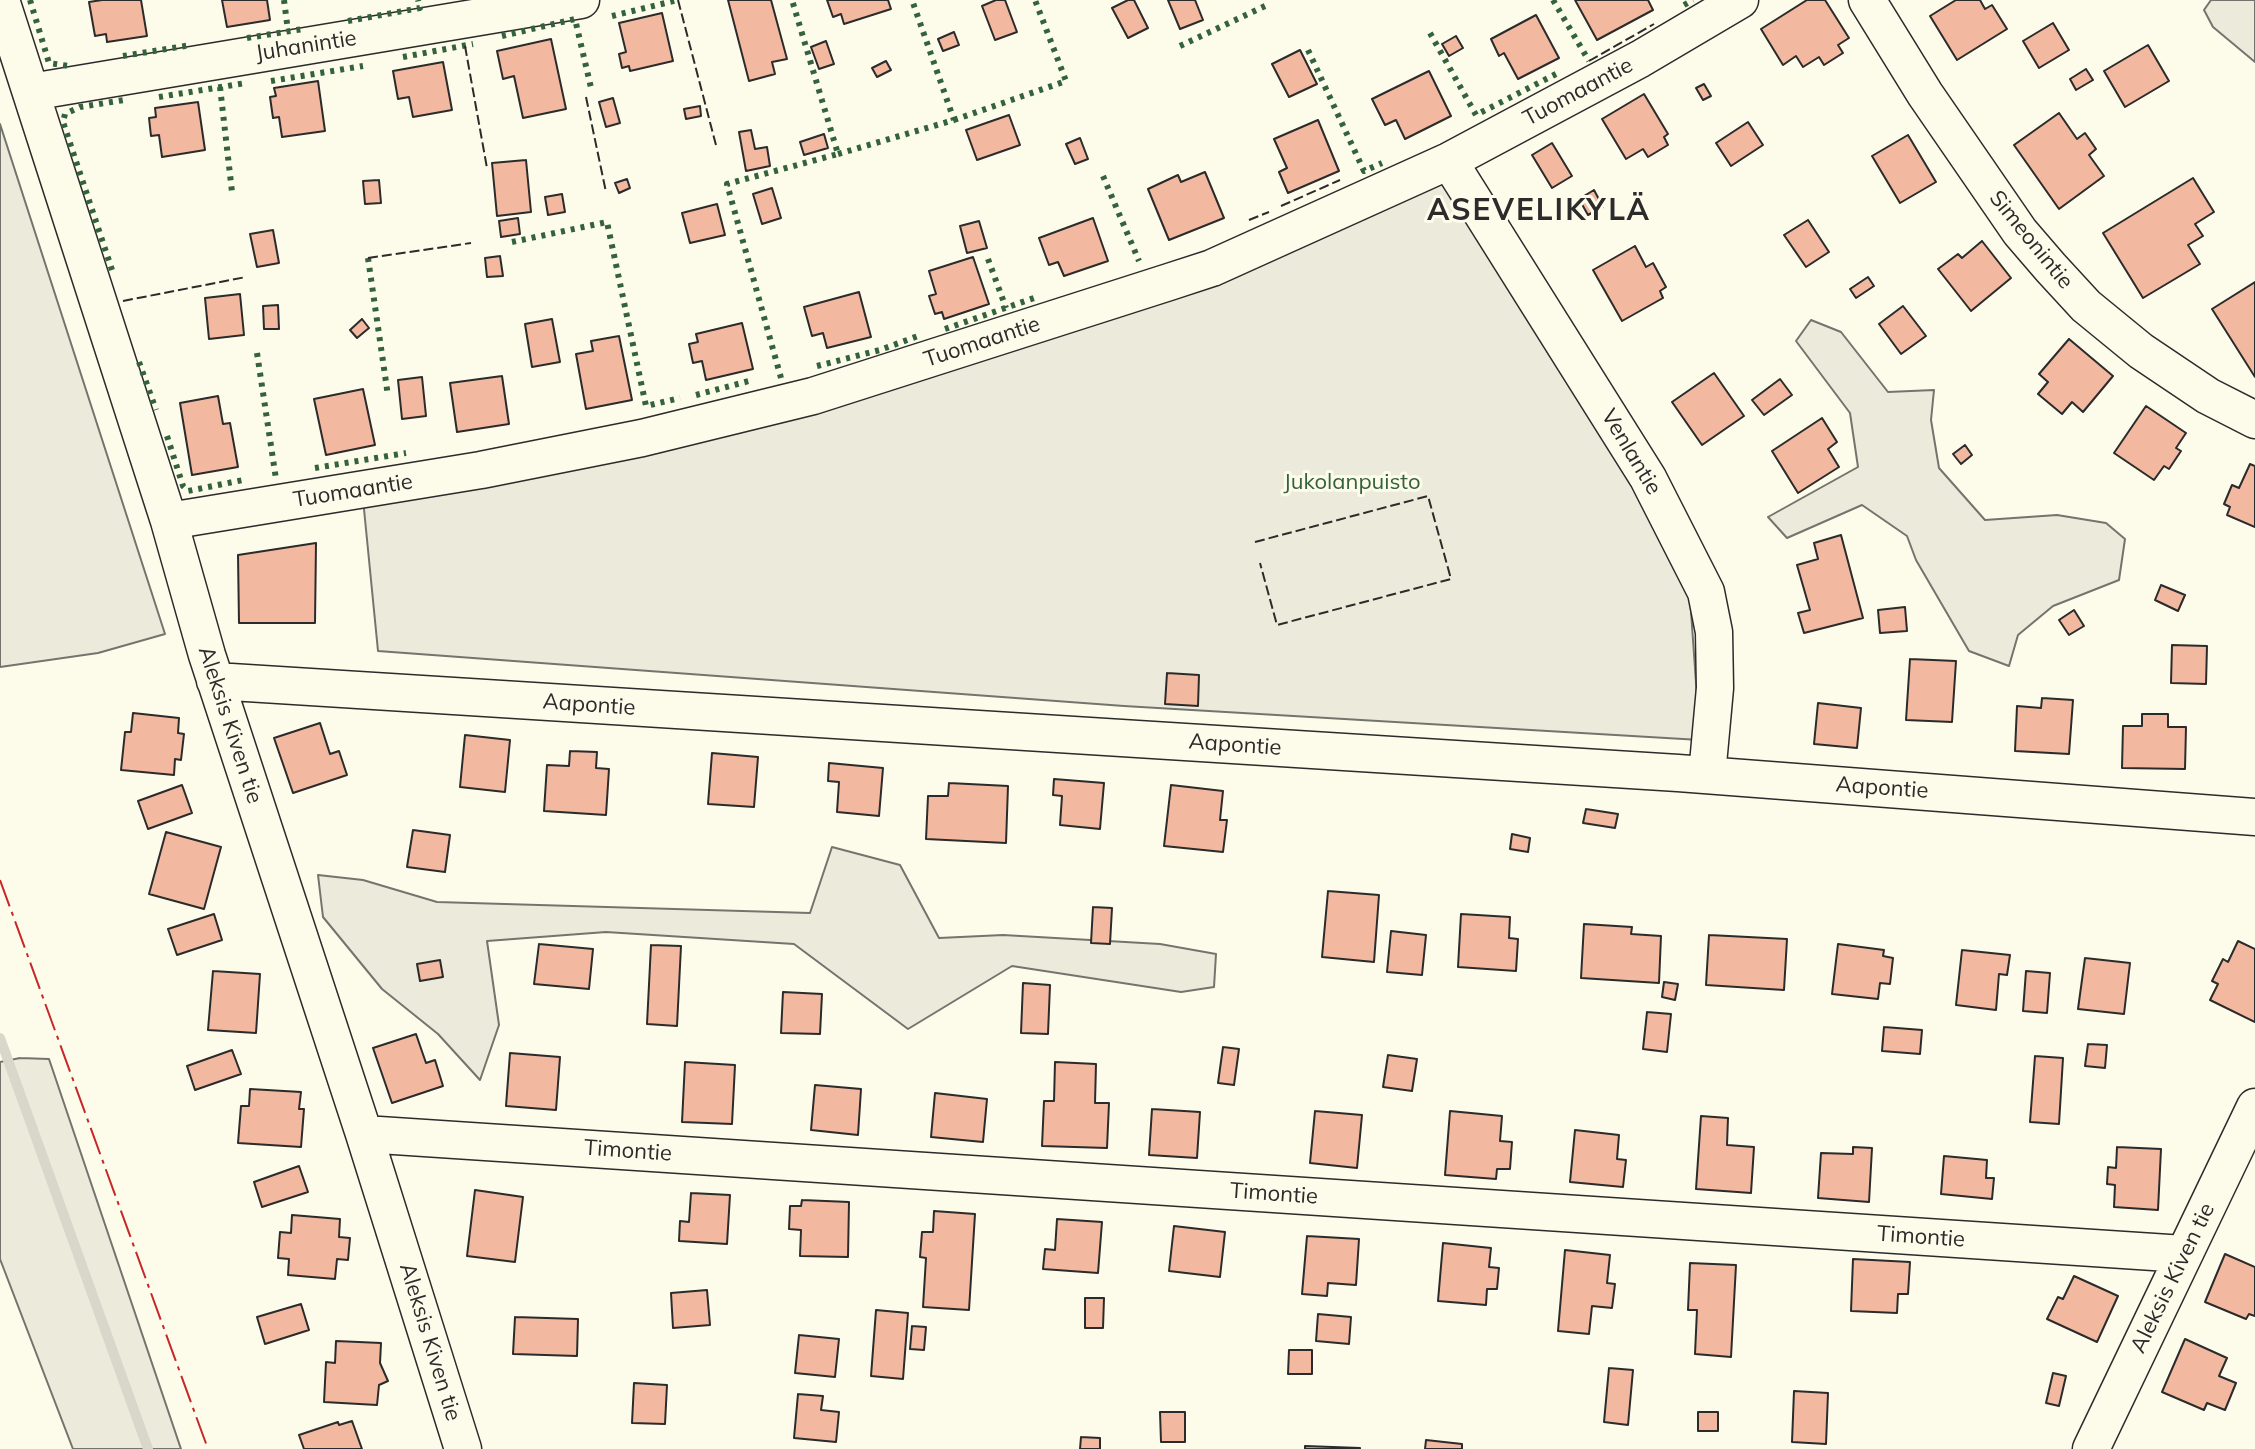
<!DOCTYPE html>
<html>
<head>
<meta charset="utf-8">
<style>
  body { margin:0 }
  canvas { display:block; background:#fdfbea }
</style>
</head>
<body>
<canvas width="2255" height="1449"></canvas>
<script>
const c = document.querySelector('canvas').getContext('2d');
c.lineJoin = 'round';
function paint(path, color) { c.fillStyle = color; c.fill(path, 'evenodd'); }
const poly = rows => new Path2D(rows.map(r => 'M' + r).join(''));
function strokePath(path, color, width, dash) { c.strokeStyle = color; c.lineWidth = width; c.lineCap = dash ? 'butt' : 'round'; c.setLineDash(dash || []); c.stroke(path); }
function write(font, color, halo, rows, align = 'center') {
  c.font = font + ' Mulish,sans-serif'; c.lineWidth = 6; c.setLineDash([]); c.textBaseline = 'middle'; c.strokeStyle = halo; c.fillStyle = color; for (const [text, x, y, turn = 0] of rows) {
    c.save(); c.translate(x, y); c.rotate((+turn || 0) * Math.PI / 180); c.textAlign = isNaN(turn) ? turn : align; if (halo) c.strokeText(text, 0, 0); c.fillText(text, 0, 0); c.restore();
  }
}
const green = poly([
  [2211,0,2255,0,2255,62,2213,27,2204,10,2211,0],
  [0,124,165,634,98,653,0,667,0,124],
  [1440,179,1633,479,1690,597,1700,740,1124,706,378,651,363,499,818,408,1440,179],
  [1811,320,1841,332,1888,392,1934,390,1931,420,1939,468,1985,520,2057,515,2106,523,2125,539,2119,580,2053,606,2018,635,2009,666,1969,651,1916,560,1907,536,1862,505,1787,538,1768,517,1858,467,1850,413,1796,341,1811,320],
  [832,847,900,865,939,938,1003,935,1160,944,1216,954,1214,987,1181,992,1012,966,908,1029,794,944,606,932,487,941,499,1025,480,1080,438,1034,382,989,323,917,318,875,363,880,437,902,810,913,832,847],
  [20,1058,49,1059,181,1449,73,1449,0,1259,0,1062,20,1058]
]);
const stream = poly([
  [0,1038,148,1449]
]);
const building = poly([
  [102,0,141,0,147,36,107,42,106,34,95,36,89,2,102,0],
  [222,0,267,0,270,20,227,27,222,0],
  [728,0,771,0,787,59,772,62,775,74,749,81,728,0],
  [827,0,888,0,891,9,844,24,841,14,833,17,827,0],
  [996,0,1005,0,1017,32,995,40,982,6,996,0],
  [1128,0,1134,0,1148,28,1128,38,1112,8,1128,0],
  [1168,0,1195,0,1203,20,1180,29,1168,0],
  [1575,0,1648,0,1653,10,1597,40,1575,0],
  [1807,0,1825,0,1849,38,1838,45,1843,53,1824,65,1819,57,1803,67,1796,56,1783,65,1761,29,1807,0],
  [1956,0,1980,0,1985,9,1992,5,2007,29,1957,60,1930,16,1956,0],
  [662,13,673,61,630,71,629,66,622,68,619,54,626,52,619,23,662,13],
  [1536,15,1559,58,1518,79,1504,53,1499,56,1491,39,1536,15],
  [2053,23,2069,50,2039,68,2023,41,2053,23],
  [954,32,959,45,943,51,938,39,954,32],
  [1456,36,1463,48,1449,56,1442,44,1456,36],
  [551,39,566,109,523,118,514,76,503,79,497,51,551,39],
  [826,41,834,64,819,69,811,47,826,41],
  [2148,45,2169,81,2125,107,2104,71,2148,45],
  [1300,50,1317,84,1289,97,1272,64,1300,50],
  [886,61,891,70,877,77,872,68,886,61],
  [443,62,452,110,413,117,409,97,398,99,393,71,443,62],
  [2086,69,2093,80,2076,90,2070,79,2086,69],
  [1429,71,1451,116,1405,139,1396,120,1385,125,1372,99,1429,71],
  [318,81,325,131,282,137,279,117,273,118,270,97,276,96,274,88,318,81],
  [1704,84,1711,96,1703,100,1696,88,1704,84],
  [1644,94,1668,134,1664,137,1668,145,1648,157,1643,149,1626,159,1602,119,1644,94],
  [613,98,620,123,606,127,599,102,613,98],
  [198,102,205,150,162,157,159,135,151,136,149,118,156,117,155,108,198,102],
  [700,106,701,116,686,119,684,109,700,106],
  [2059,113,2077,139,2085,133,2096,149,2089,155,2104,176,2059,209,2014,145,2059,113],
  [1009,115,1020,145,977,160,966,130,1009,115],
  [1318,120,1339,171,1288,193,1279,172,1287,168,1274,139,1318,120],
  [1748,122,1763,145,1731,166,1716,143,1748,122],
  [751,130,755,149,767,147,770,166,746,171,739,132,751,130],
  [824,134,828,148,804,155,800,142,824,134],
  [1908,135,1936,182,1900,203,1872,156,1908,135],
  [1080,138,1088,159,1075,164,1066,144,1080,138],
  [1552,143,1572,176,1552,188,1532,155,1552,143],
  [526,160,531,212,497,216,492,163,526,160],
  [1205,172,1224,218,1169,240,1148,189,1178,175,1181,182,1205,172],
  [2193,178,2214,212,2195,224,2203,236,2188,245,2200,264,2143,298,2103,233,2193,178],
  [627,179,630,188,619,193,615,183,627,179],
  [379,180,381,203,365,204,363,181,379,180],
  [772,188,781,218,762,224,753,194,772,188],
  [1594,190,1603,207,1588,215,1579,199,1594,190],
  [562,194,565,212,548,215,545,197,562,194],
  [717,204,725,235,690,243,682,213,717,204],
  [518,218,520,234,501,237,499,221,518,218],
  [1093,218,1108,261,1064,276,1058,262,1049,265,1039,238,1093,218],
  [1808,220,1829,252,1806,267,1784,235,1808,220],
  [979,221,987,248,967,253,960,226,979,221],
  [273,230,279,263,257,267,250,234,273,230],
  [1982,241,2011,278,1971,311,1938,269,1958,254,1962,258,1982,241],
  [1635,246,1646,267,1653,263,1666,287,1660,291,1663,298,1622,321,1593,270,1635,246],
  [500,256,503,276,487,277,485,258,500,256],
  [973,257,989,304,944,319,942,312,935,314,929,296,936,294,929,271,973,257],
  [1868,277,1874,286,1856,298,1850,289,1868,277],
  [2255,282,2255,377,2212,309,2255,282],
  [859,292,871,337,827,348,823,333,812,336,804,307,859,292],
  [240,294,244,335,209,339,205,298,240,294],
  [278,305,279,329,264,329,263,306,278,305],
  [1903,306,1926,336,1901,354,1879,324,1903,306],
  [362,319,369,328,357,338,350,330,362,319],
  [552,319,560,362,532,367,525,324,552,319],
  [742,323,753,369,706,380,702,361,693,363,689,344,698,342,696,334,742,323],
  [619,336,632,400,586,409,576,354,593,351,591,341,619,336],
  [2069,339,2113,376,2083,412,2072,402,2062,414,2038,394,2048,382,2039,374,2069,339],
  [1714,373,1744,416,1702,445,1672,402,1714,373],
  [502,376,509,424,457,432,450,383,502,376],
  [422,377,426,416,402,419,398,380,422,377],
  [1780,379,1792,395,1764,415,1752,400,1780,379],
  [363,389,375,445,326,455,314,399,363,389],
  [218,396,223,424,230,423,238,467,192,475,180,403,218,396],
  [2146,406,2186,433,2176,448,2181,451,2169,469,2164,466,2154,480,2114,453,2146,406],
  [1822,418,1837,442,1828,449,1839,467,1798,493,1772,451,1822,418],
  [1965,445,1972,455,1961,464,1953,454,1965,445],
  [2250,464,2255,466,2255,527,2227,515,2230,507,2224,504,2232,485,2239,488,2250,464],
  [1841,535,1863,618,1804,633,1798,613,1810,610,1797,565,1818,559,1814,543,1841,535],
  [316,543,315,623,239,623,238,555,316,543],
  [2161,585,2185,595,2178,611,2155,600,2161,585],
  [1905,607,1907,631,1880,633,1878,610,1905,607],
  [2074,610,2084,626,2069,635,2059,620,2074,610],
  [2172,645,2207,646,2206,684,2171,683,2172,645],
  [1910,659,1956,661,1952,722,1906,720,1910,659],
  [1167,673,1199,675,1198,706,1165,704,1167,673],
  [2042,698,2073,700,2069,754,2015,751,2017,706,2041,708,2042,698],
  [1818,703,1861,708,1857,748,1814,744,1818,703],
  [133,713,179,718,178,733,184,734,181,760,175,759,174,775,121,770,125,732,131,732,133,713],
  [2142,714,2168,714,2168,727,2186,727,2185,769,2122,768,2123,726,2142,726,2142,714],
  [320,723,330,754,339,751,347,775,293,793,274,738,320,723],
  [465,735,510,740,505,792,460,787,465,735],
  [570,751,597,752,596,768,609,769,606,815,544,811,547,765,569,766,570,751],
  [712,753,758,757,754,807,708,804,712,753],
  [829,763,883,768,879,816,837,812,839,782,828,781,829,763],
  [1054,779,1104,783,1100,829,1060,825,1062,796,1053,795,1054,779],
  [949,783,1008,786,1006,843,926,839,928,796,948,796,949,783],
  [182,785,192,813,148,829,138,801,182,785],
  [1171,785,1223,791,1220,820,1227,820,1223,852,1164,846,1171,785],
  [1586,809,1618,814,1615,828,1583,823,1586,809],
  [413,830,450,835,445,872,407,867,413,830],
  [166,832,221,847,204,909,149,894,166,832],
  [1512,834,1530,838,1528,852,1510,849,1512,834],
  [1328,891,1379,895,1374,962,1322,957,1328,891],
  [1093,907,1112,908,1110,944,1091,943,1093,907],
  [214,914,222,940,177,955,168,929,214,914],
  [1461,914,1510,917,1509,938,1518,939,1516,971,1458,967,1461,914],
  [1584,924,1632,927,1631,934,1661,936,1659,983,1581,978,1584,924],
  [1391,931,1426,935,1422,975,1387,972,1391,931],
  [1709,935,1787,939,1784,990,1706,985,1709,935],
  [2238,941,2255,949,2255,1022,2210,1000,2218,984,2212,981,2223,959,2228,962,2238,941],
  [539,944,593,949,589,989,534,984,539,944],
  [1838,944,1884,950,1883,956,1893,958,1890,984,1880,983,1878,999,1832,994,1838,944],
  [651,945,681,946,677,1026,647,1024,651,945],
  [1962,950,2010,955,2007,975,1999,974,1996,1010,1956,1005,1962,950],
  [2085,958,2130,963,2124,1014,2078,1009,2085,958],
  [440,960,443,977,420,981,417,964,440,960],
  [213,971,260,974,256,1033,208,1030,213,971],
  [2026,971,2050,973,2047,1013,2023,1011,2026,971],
  [1664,982,1678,984,1675,1000,1662,997,1664,982],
  [1023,983,1050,985,1048,1034,1021,1033,1023,983],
  [783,992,822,994,820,1034,781,1033,783,992],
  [1647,1012,1671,1014,1667,1052,1643,1049,1647,1012],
  [1884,1027,1922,1030,1920,1054,1882,1051,1884,1027],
  [416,1034,426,1063,435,1060,443,1086,392,1103,373,1048,416,1034],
  [2088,1044,2107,1045,2105,1068,2085,1066,2088,1044],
  [1223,1047,1239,1049,1234,1085,1218,1083,1223,1047],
  [232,1050,241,1074,195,1090,187,1066,232,1050],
  [510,1053,560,1057,556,1110,506,1106,510,1053],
  [1388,1055,1417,1059,1412,1091,1383,1087,1388,1055],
  [2035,1056,2063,1058,2059,1124,2030,1122,2035,1056],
  [685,1062,735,1065,732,1124,682,1122,685,1062],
  [1055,1062,1096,1064,1095,1103,1109,1103,1107,1148,1042,1146,1044,1101,1054,1101,1055,1062],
  [815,1085,861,1089,858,1135,811,1130,815,1085],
  [250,1089,301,1092,299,1109,304,1109,301,1147,238,1143,241,1106,249,1106,250,1089],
  [935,1093,987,1099,983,1142,931,1137,935,1093],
  [1152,1109,1200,1112,1197,1158,1149,1155,1152,1109],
  [1315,1111,1362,1115,1357,1168,1310,1163,1315,1111],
  [1450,1111,1502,1116,1500,1141,1512,1142,1510,1169,1497,1169,1496,1179,1445,1175,1450,1111],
  [1701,1116,1728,1118,1727,1145,1754,1147,1751,1193,1696,1189,1701,1116],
  [1575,1130,1619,1135,1617,1159,1626,1160,1623,1187,1570,1182,1575,1130],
  [1853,1147,1872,1148,1869,1202,1818,1198,1821,1153,1853,1154,1853,1147],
  [2117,1147,2161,1149,2158,1210,2114,1207,2115,1185,2107,1184,2108,1167,2116,1168,2117,1147],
  [1944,1156,1987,1160,1986,1178,1994,1178,1992,1199,1941,1194,1944,1156],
  [299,1166,308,1192,262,1207,254,1182,299,1166],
  [475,1190,523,1197,515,1262,467,1256,475,1190],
  [691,1193,730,1195,727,1244,679,1241,680,1221,689,1222,691,1193],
  [802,1200,849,1202,848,1257,800,1256,801,1230,789,1229,790,1206,801,1206,802,1200],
  [934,1211,975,1214,969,1310,923,1307,926,1258,920,1257,922,1232,933,1232,934,1211],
  [292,1215,340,1219,339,1237,350,1238,348,1260,337,1259,335,1279,288,1275,289,1259,278,1258,280,1232,291,1233,292,1215],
  [1057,1219,1102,1222,1098,1273,1043,1269,1045,1249,1055,1250,1057,1219],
  [1174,1226,1225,1232,1220,1277,1169,1271,1174,1226],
  [1307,1236,1359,1239,1356,1285,1328,1283,1327,1296,1302,1294,1307,1236],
  [1443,1243,1491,1248,1489,1267,1499,1268,1497,1289,1487,1289,1486,1305,1438,1301,1443,1243],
  [1565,1250,1610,1255,1607,1283,1615,1284,1612,1308,1592,1306,1589,1334,1558,1331,1565,1250],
  [2225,1254,2255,1267,2255,1316,2249,1314,2246,1319,2205,1302,2225,1254],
  [1853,1259,1910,1262,1908,1294,1898,1294,1897,1313,1851,1311,1853,1259],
  [1690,1263,1736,1265,1731,1357,1695,1354,1697,1310,1688,1310,1690,1263],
  [2074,1276,2118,1296,2097,1342,2047,1319,2058,1297,2063,1299,2074,1276],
  [707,1290,710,1325,673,1328,671,1293,707,1290],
  [1085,1298,1104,1298,1103,1328,1085,1328,1085,1298],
  [301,1304,309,1330,265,1344,257,1317,301,1304],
  [876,1310,908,1313,903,1379,871,1376,876,1310],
  [1318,1314,1351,1317,1349,1344,1316,1341,1318,1314],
  [515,1317,578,1319,577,1356,513,1354,515,1317],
  [912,1326,926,1327,924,1350,910,1349,912,1326],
  [799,1335,839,1339,835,1377,795,1373,799,1335],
  [2185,1339,2227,1358,2219,1376,2236,1383,2225,1410,2207,1403,2204,1410,2162,1392,2185,1339],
  [336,1341,381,1343,380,1363,388,1381,379,1385,377,1405,324,1402,326,1362,335,1363,336,1341],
  [1289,1350,1312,1350,1312,1374,1288,1374,1289,1350],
  [1609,1368,1633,1370,1628,1425,1604,1422,1609,1368],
  [2053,1373,2066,1376,2059,1406,2046,1403,2053,1373],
  [634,1383,667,1385,665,1424,632,1423,634,1383],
  [1794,1391,1828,1393,1826,1444,1792,1442,1794,1391],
  [798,1394,823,1396,821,1410,839,1412,836,1442,794,1438,798,1394],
  [1160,1412,1185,1412,1185,1442,1161,1442,1160,1412],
  [1698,1412,1718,1412,1718,1431,1698,1431,1698,1412],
  [352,1421,362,1449,304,1449,299,1435,338,1422,339,1425,352,1421],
  [1081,1437,1100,1438,1100,1449,1080,1449,1081,1437],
  [1426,1440,1462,1444,1462,1449,1425,1449,1426,1440],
  [1305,1446,1360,1448,1360,1449,1305,1449,1305,1446]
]);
const minor = poly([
  [1,0,169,521,207,655,364,1134,463,1449],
  [1867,0,1925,94,2020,232,2051,268,2086,306,2141,351,2208,396,2255,420],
  [31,92,581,0],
  [1449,161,1648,478,1706,592,1714,632,1715,688,1707,775],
  [169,521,481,470,642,438,813,396,1169,282,1212,268,1449,161,1640,59,1740,0],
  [215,681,1678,773,2255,817],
  [364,1134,2184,1254],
  [2091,1449,2255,1107]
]);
const hedge = poly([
  [30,0,49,63,69,66],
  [284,0,288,31],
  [1553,0,1589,61],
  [1684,5,1693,0],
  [612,16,678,0],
  [348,21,420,8,418,0],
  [1430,33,1476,115,1556,74],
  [502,36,575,19,592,92],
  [247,38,303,29],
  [1180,46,1265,6],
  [1308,50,1364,171,1382,163],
  [123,56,191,45],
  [403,57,473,44],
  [271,81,363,66],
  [220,87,232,192],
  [159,97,246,83],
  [954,120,1066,81,1035,0],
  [838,154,954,120,912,0],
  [1103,176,1139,261],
  [512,242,607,222,646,406,680,398],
  [368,258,388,396],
  [988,259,1006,308],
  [112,270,63,122,65,114,80,107,124,100],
  [945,329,1034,298],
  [257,353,276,479],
  [139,362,156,410],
  [817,366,880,350,918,336],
  [781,378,727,184,838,154,792,0],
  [696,395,749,381],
  [167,436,183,486,188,491,243,480],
  [315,468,406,453]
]);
const fence = poly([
  [678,0,717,149],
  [465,46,487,168],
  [1589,61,1654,24],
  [586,97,606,192],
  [1281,206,1340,180],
  [1249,220,1269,212],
  [368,258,471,243],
  [123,301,246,277],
  [1255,542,1428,496,1451,579,1277,625,1260,563]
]);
const power = poly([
  [0,880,208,1449]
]);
const streetNames = [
  ["Juhanintie",306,46,-9],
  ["Tuomaantie",1578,92,-28],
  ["Simeonintie",2031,240,51],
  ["Tuomaantie",982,342,-18],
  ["Venlantie",1631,452,59],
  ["Tuomaantie",353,491,-9],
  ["Aapontie",589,705,4],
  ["Aleksis Kiven tie",230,725,72],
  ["Aapontie",1235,745,4],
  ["Aapontie",1882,788,4],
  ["Timontie",628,1151,4],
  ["Timontie",1274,1194,4],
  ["Timontie",1921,1237,4],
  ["Aleksis Kiven tie",2173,1278,-64],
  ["Aleksis Kiven tie",430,1342,73]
];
const parkNames = [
  ["Jukolanpuisto",1352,482]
];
const districtNames = [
  ["ASEVELIKYLÄ",1539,211]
];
paint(green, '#ecebdb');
strokePath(green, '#74746e', 2);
strokePath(stream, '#d8d7c9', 10);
paint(building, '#f2b8a0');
strokePath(building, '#2b2b2b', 2);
strokePath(minor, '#2b2b2b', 39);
strokePath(minor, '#fdfbea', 36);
strokePath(hedge, '#34623c', 6, [4, 6]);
strokePath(fence, '#2b2b2b', 2, [10, 4]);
strokePath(power, '#c62828', 2, [28, 6, 4, 6]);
write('22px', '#2b2b2b', '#fdfbea', streetNames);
write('22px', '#34623c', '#fdfbea', parkNames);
c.letterSpacing = '2px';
write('bold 30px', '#2b2b2b', '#fdfbea', districtNames);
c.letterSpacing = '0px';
</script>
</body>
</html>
